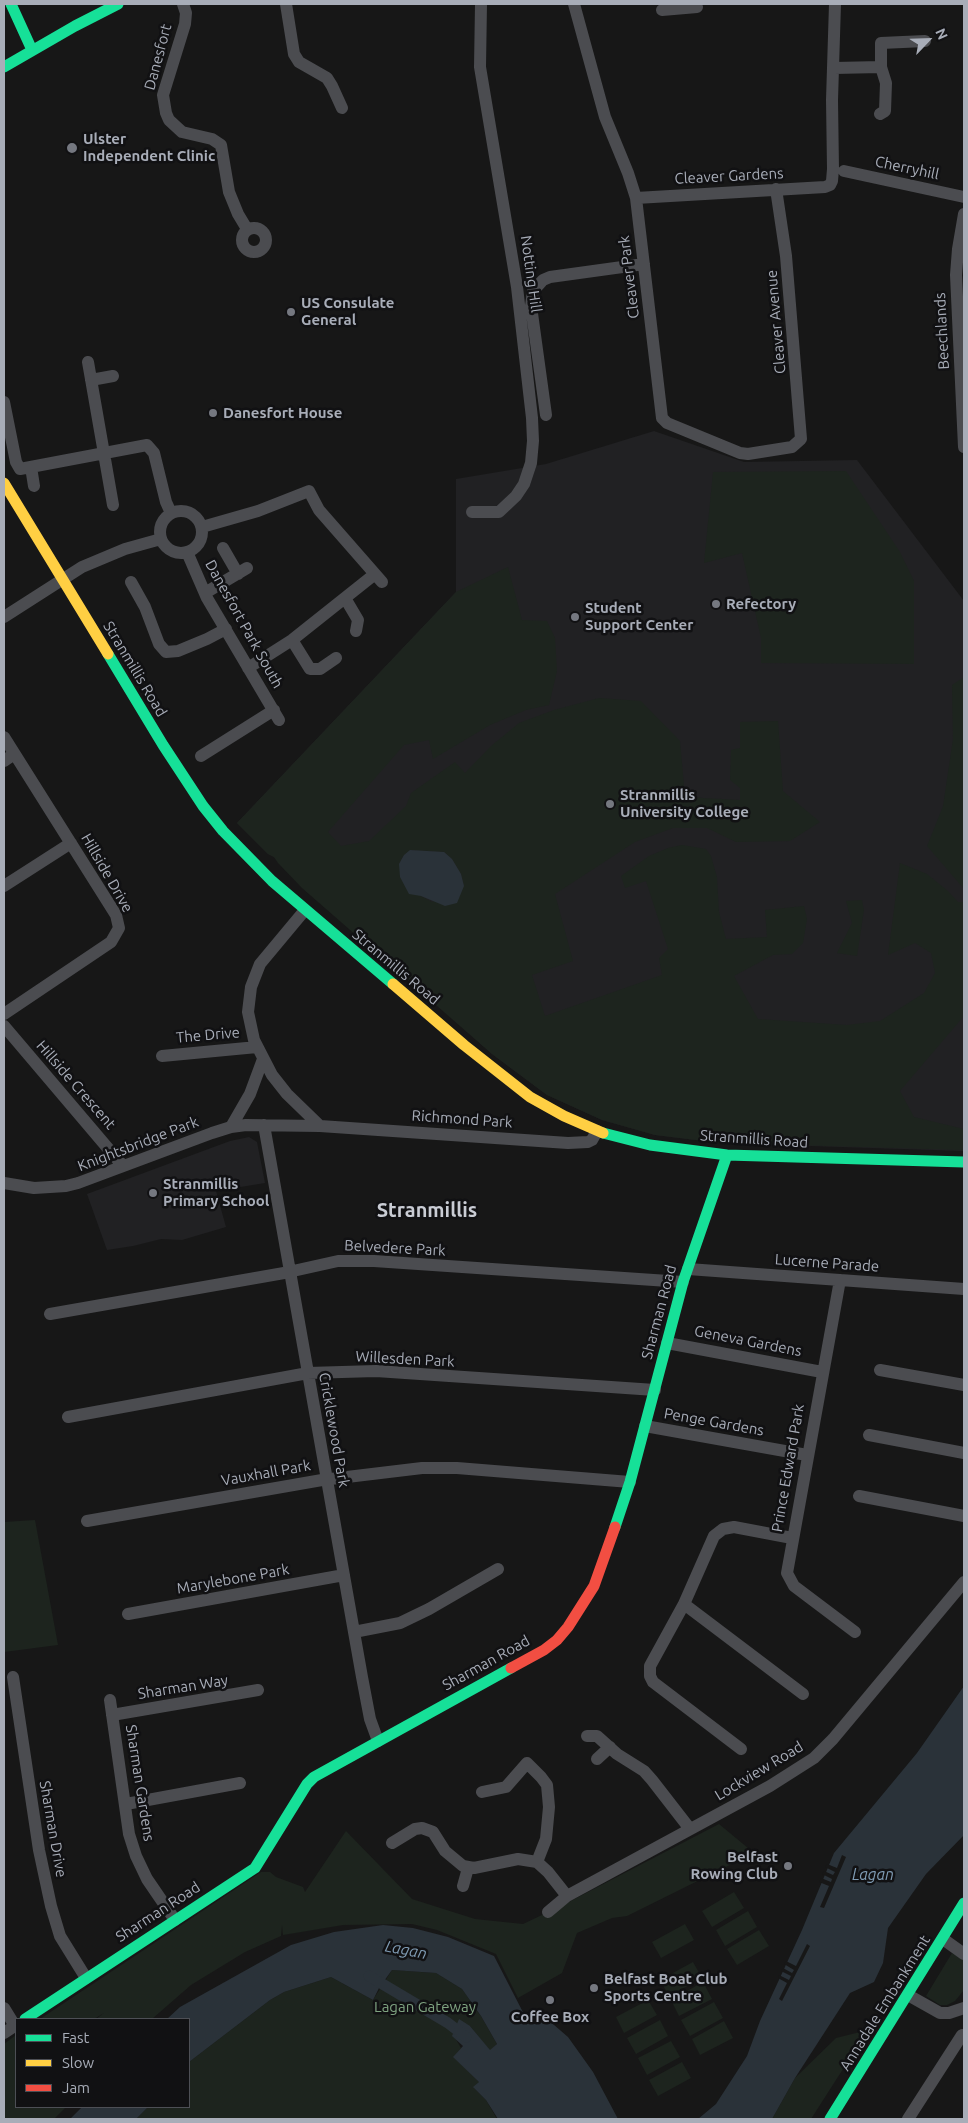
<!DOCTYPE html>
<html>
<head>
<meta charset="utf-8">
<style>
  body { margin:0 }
  #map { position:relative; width:968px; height:2123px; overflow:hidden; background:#171717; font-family:Ubuntu,sans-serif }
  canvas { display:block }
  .frame { position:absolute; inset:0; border:5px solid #a8adb8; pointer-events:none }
  .legend { position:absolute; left:15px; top:2018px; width:175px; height:90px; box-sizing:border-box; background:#111113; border:1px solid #4d4f55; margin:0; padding:6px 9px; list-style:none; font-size:15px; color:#a8adb8 }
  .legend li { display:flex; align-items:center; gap:10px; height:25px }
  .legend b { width:25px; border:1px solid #4d4f55 }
  .north { position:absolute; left:903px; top:15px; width:50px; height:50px; -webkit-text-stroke:4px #111113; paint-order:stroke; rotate:66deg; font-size:14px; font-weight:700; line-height:20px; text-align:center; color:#a8adb8 }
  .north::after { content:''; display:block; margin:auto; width:18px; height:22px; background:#a8adb8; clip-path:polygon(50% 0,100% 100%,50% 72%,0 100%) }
</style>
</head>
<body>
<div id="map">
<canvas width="968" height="2123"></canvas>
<div class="frame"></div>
<ul class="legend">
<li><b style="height:6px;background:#16e098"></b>Fast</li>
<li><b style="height:6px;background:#ffcf43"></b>Slow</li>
<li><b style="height:6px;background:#f24e42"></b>Jam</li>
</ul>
<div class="north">N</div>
</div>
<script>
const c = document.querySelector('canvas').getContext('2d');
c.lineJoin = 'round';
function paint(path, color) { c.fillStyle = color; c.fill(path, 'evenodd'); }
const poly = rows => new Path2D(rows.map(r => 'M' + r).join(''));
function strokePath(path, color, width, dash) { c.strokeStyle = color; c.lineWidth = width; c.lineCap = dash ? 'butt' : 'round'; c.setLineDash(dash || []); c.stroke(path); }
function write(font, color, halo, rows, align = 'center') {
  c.font = font + ' Ubuntu,sans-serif'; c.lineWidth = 5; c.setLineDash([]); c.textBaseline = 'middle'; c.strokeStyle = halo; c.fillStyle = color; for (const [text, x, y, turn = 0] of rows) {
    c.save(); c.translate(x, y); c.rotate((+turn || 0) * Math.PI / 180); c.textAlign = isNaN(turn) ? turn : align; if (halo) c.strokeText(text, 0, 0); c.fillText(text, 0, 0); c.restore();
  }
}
const built = poly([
  [654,431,744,462,857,460,964,601,964,1151,720,1143,655,1135,602,1120,547,1095,492,1054,274,857,268,854,237,823,456,592,456,479,546,464],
  [249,1137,257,1142,265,1183,216,1191,226,1227,182,1240,161,1239,133,1246,107,1250,87,1194,230,1141]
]);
const green = poly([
  [846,471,900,552,914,581,914,664,761,663,761,638,742,553,704,563,713,472],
  [508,567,522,620,547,621,555,638,557,671,549,705,526,710,490,725,433,759,429,740,404,745,328,832,341,846,369,841,406,806,411,793,455,762,465,773,491,746,519,723,554,710,599,698,641,701,680,741,685,797,740,800,740,788,730,780,731,750,740,748,740,722,778,721,783,791,820,822,790,841,736,842,707,828,673,828,635,842,555,894,573,961,532,975,545,1016,662,975,659,958,668,949,646,881,625,888,621,876,649,856,668,848,682,845,706,849,711,856,717,877,719,912,726,939,767,937,765,910,804,906,807,919,803,943,792,954,773,955,734,976,758,1019,847,1025,880,1021,924,993,935,973,931,953,915,943,888,955,900,863,927,874,948,891,958,902,964,902,964,1016,900,1091,914,1117,964,1129,964,1150,720,1143,655,1135,602,1120,547,1095,492,1054,302,888,278,863,274,857,268,854,237,823,456,592],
  [411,850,444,852,452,859,461,874,464,886,432,902,421,896,399,864,404,855],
  [964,677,964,889,927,846,943,806,953,739,952,685],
  [862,900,864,910,857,956,837,953,852,923,846,901],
  [35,1520,58,1645,4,1652,4,1522],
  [719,1824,754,1853,627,1916,612,1918,577,1933,562,1973,518,1998,496,1954,437,1930,412,1924,343,1925,283,1935,282,1925,281,1936,245,1952,191,1985,152,2019,96,2019,104,2013,94,2019,40,2019,261,1872,270,1872,276,1877,303,1887,305,1892,346,1831,412,1899,475,1919,523,1924,561,1906],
  [734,1892,744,1908,712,1927,702,1911],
  [748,1911,757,1927,725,1946,716,1930],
  [685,1924,694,1940,661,1958,652,1942],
  [759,1930,769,1946,737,1965,727,1949],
  [952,1953,964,1960,964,1990,955,2001,947,2005,940,2005,926,1996],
  [693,1962,702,1978,669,1996,660,1980],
  [392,1970,436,1973,462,1989,481,2016,497,2044,490,2051,470,2026,454,2036,461,2048,454,2057,479,2082,474,2088,486,2100,497,2119,136,2119,148,2107,189,2107,189,2062,270,2000,284,1992,331,1977,373,2000],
  [703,1982,712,1999,679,2016,671,2000],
  [648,2000,657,2015,624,2033,616,2017],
  [714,2002,723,2018,690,2036,681,2020],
  [660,2020,668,2036,636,2054,627,2038],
  [724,2021,733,2038,700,2055,692,2039],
  [868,2030,811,2119,772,2119,795,2078,836,2038],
  [16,2035,16,2107,66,2107,54,2119,4,2119,4,2044],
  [671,2041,680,2057,647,2075,638,2058],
  [682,2062,691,2078,658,2096,649,2080]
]);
const water = poly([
  [410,850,444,852,452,859,461,874,464,886,457,903,445,906,421,896,409,894,400,877,399,864,404,855],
  [964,1686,964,1835,926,1874,888,1928,883,1963,874,1982,850,1993,795,2078,772,2119,698,2119,716,2104,747,2056,760,2021,802,1930,834,1853,917,1753],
  [383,1925,413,1928,448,1937,494,1956,527,2020,539,2012,568,2037,593,2072,618,2119,498,2119,486,2100,473,2087,479,2082,453,2057,463,2046,452,2036,459,2019,470,2026,490,2050,497,2044,481,2016,462,1989,436,1973,392,1970,379,1988,373,2000,331,1977,284,1992,270,2000,189,2062,189,2019,167,2019,180,2007,291,1945,334,1932],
  [82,2107,148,2107,136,2119,70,2119]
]);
const pier = poly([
  [842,1855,846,1857,824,1908,820,1907,829,1886,819,1882,821,1878,831,1882,832,1879,822,1874,824,1871,833,1875,835,1872,825,1867,827,1864,837,1868],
  [807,1944,810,1946,782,2001,779,1999,787,1983,778,1978,779,1975,789,1980,791,1976,781,1971,783,1968,792,1973,794,1970,784,1964,786,1961,796,1966]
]);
const canal = poly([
  [369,1976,448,2023,466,2037]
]);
const street = poly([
  [183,4,186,13,185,24,163,95,166,113,169,120,182,132,212,139,221,145,229,192,238,214,247,229],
  [286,4,294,54,299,62,327,78,332,86,342,108],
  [574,4,605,117,628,173,636,198,662,418,667,423,740,453,748,454,792,447,801,439,786,256,776,189],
  [662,10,697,7],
  [834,68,881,67],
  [880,114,885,111,886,83,881,67,881,43,925,41],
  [844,171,964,197],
  [636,198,825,187,830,185,832,181,833,169,832,100,835,4],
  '242 240a12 12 0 1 1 24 0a12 12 0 1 1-24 0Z',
  [88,362,113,505],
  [91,380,113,376],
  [4,402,16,462,20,469,147,445,154,453,166,502,171,513],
  [546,415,531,306,533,291,543,280,550,277,644,264],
  [964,447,956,275,958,249,964,214],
  [31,467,34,486],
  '160 532a21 21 0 1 1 42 0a21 21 0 1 1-42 0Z',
  [472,512,499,512,516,496,524,484,531,463,533,441,532,418,517,287,480,67,481,4],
  [202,527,258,511,309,491,319,510,382,582],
  [223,548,238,574],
  [187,552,207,598,279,720],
  [131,582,145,607,159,644,166,652,178,651,207,639,226,629],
  [205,593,247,568],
  [345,598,358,620,356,631],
  [4,617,82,567,125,549,161,539],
  [292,640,310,669,320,669,336,658],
  [248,668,292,640,375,574],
  [4,737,116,915,119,928,111,942,4,1014],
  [201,756,274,710],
  [4,761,14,754],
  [4,886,71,843],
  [305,910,260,964,251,987,248,1012,254,1040,272,1075,287,1094,320,1126],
  [4,1026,123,1166],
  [162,1056,257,1047],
  [264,1125,362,1677,370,1719,378,1741],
  [231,1127,250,1094,263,1059],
  [4,1183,34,1188,66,1186,78,1183,212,1133,231,1127,246,1125,320,1126,568,1143,588,1142,592,1140,597,1131],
  [688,1269,964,1289],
  [840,1280,787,1573,794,1586,855,1632],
  [50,1314,284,1273,338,1261,374,1261,683,1282],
  [667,1343,822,1372],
  [880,1370,964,1385],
  [68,1417,308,1373,376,1371,655,1390],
  [645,1426,807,1455],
  [869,1435,964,1453],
  [859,1496,964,1516],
  [87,1521,322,1480,422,1468,457,1468,630,1482],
  [684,1604,803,1694],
  [128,1614,344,1575],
  [354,1632,400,1623,429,1609,498,1569],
  [13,1677,39,1850,51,1906,60,1936,86,1978],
  [110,1700,129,1834,136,1856,147,1879,175,1920],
  [112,1715,258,1690],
  [587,1736,597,1736,617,1754,644,1771,652,1780,690,1829],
  [741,1749,653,1682,650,1676,650,1666,684,1604,714,1536,723,1529,734,1527,792,1538],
  [597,1759,610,1747],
  [482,1792,506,1787,527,1763,541,1777,547,1785,549,1807,546,1839,537,1862],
  [126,1804,240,1783],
  [392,1843,415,1829,422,1828,433,1832,445,1851,463,1866,474,1868,518,1859,537,1862,548,1872,567,1896],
  [463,1886,468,1868],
  [548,1912,567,1896,770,1786,814,1758,833,1739,964,1582],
  [943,1939,964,1954],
  [908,1995,940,2013,949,2013,964,2008],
  [4,2008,15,2026],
  [4,2033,16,2025],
  [908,2119,962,2035]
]);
const fast = poly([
  [11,4,32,50],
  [4,67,75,26,118,4],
  [108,654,163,745,203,806,223,831,272,881,393,984],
  [603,1133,650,1145,727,1155,964,1162],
  [615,1527,630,1482,683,1282,727,1155],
  [25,2019,255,1868,307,1784,314,1777,511,1668],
  [830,2119,964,1903]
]);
const slow = poly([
  [4,483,108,654],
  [393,984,464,1045,530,1097,564,1116,603,1133]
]);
const jam = poly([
  [511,1668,544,1650,557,1640,568,1627,594,1586,615,1527]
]);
const markers = [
  [72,148,6,"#757880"],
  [291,312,5,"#757880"],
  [213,413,5,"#757880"],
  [716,604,5,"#757880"],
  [575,617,5,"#757880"],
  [610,804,5,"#757880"],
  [153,1193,5,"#757880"],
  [788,1866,5,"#757880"],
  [594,1988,5,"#757880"],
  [550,2000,5,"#757880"]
];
const streetNames = [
  ["Danesfort",158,57,-75],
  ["Cherryhill",907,168,12],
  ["Cleaver Gardens",729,176,-3],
  ["Notting Hill",531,274,82],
  ["Cleaver Park",629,277,-97],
  ["Cleaver Avenue",776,322,-95],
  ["Beechlands",942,331,-93],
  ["Danesfort Park South",244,624,61],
  ["Stranmillis Road",135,669,59],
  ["Hillside Drive",107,873,60],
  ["Stranmillis Road",396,967,40],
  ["The Drive",208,1035,-5],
  ["Hillside Crescent",76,1085,49],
  ["Richmond Park",462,1119,4],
  ["Stranmillis Road",754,1139,4],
  ["Knightsbridge Park",138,1144,-21],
  ["Belvedere Park",395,1248,3],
  ["Lucerne Parade",827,1263,4],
  ["Sharman Road",659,1312,-75],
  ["Geneva Gardens",748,1341,11],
  ["Willesden Park",405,1359,3],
  ["Penge Gardens",714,1422,10],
  ["Cricklewood Park",334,1430,80],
  ["Prince Edward Park",788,1468,-80],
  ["Vauxhall Park",266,1473,-10],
  ["Marylebone Park",233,1579,-10],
  ["Sharman Road",486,1663,-29],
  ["Sharman Way",183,1687,-9],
  ["Lockview Road",759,1771,-31],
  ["Sharman Gardens",140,1783,81],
  ["Sharman Drive",53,1829,80],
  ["Sharman Road",158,1912,-33],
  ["Annadale Embankment",885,2003,-58]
];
const poiNames = [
  ["Ulster",83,139],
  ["Independent Clinic",83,156],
  ["US Consulate",301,303],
  ["General",301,320],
  ["Danesfort House",223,413],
  ["Refectory",726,604],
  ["Student",585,608],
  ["Support Center",585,625],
  ["Stranmillis",620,795],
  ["University College",620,812],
  ["Stranmillis",163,1184],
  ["Primary School",163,1201],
  ["Belfast",778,1857,"right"],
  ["Rowing Club",778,1874,"right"],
  ["Belfast Boat Club",604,1979],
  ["Sports Centre",604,1996],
  ["Coffee Box",550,2017,"center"]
];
const parkNames = [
  ["Lagan Gateway",425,2007]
];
const waterNames = [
  ["Lagan",873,1875],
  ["Lagan",406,1950,11]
];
const districtNames = [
  ["Stranmillis",427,1210]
];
paint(built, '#212123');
paint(green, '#1d241e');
paint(water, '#2a3239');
paint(pier, '#171717');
strokePath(canal, '#2a3239', 11);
strokePath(street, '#4b4c50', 12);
strokePath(fast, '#16e098', 11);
strokePath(slow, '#ffcf43', 11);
strokePath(jam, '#f24e42', 11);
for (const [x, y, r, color] of markers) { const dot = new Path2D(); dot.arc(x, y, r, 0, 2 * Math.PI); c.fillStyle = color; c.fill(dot); strokePath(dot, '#111113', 2); }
write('15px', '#a8adb8', '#111113', streetNames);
write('bold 15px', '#a8adb8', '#111113', poiNames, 'left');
write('15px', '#7fa381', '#111113', parkNames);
write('italic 16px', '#7f9bb3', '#111113', waterNames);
write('bold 20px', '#c9ccd4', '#111113', districtNames);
</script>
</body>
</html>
